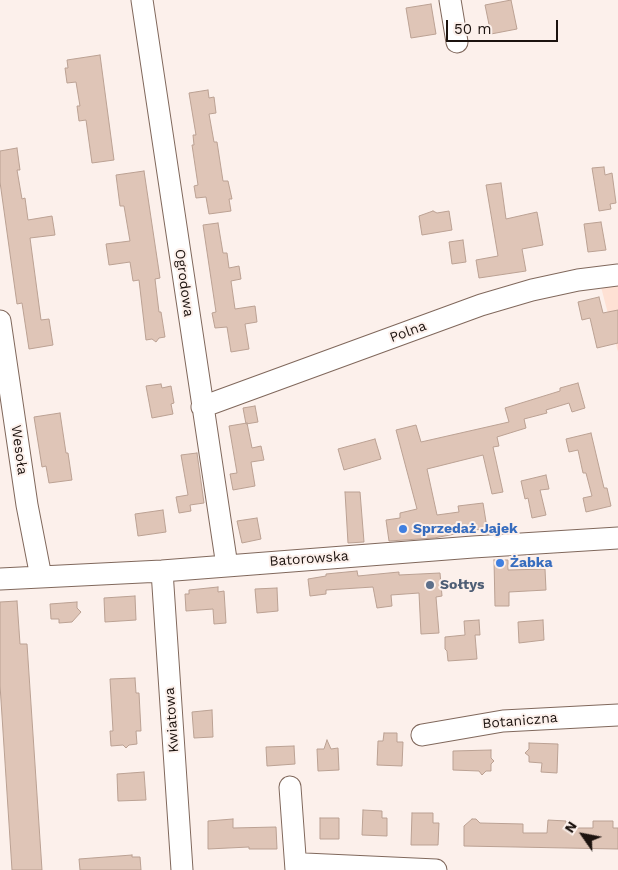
<!DOCTYPE html>
<html>
<head>
<meta charset="utf-8">
<style>
  body { margin:0 }
  #map { position:relative; width:618px; height:870px; overflow:hidden; background:#fcf0eb; font-family:"Work Sans",sans-serif }
  canvas { display:block }
  .north { position:absolute; left:558px; top:810px; width:50px; height:50px; -webkit-text-stroke:4px #fcf0eb; paint-order:stroke; rotate:303deg; font-size:14px; font-weight:700; line-height:20px; text-align:center; color:#1c130f }
  .north::after { content:''; display:block; margin:auto; width:18px; height:22px; background:#1c130f; clip-path:polygon(50% 0,100% 100%,50% 72%,0 100%) }
  .scale { position:absolute; left:446px; top:20px; width:112px; height:22px; box-sizing:border-box; border:2px solid #1c130f; border-top:0; padding-left:6px; font-size:15px; line-height:18px; white-space:nowrap; color:#1c130f; -webkit-text-stroke:4px #fcf0eb; paint-order:stroke }
</style>
</head>
<body>
<div id="map">
<canvas width="618" height="870"></canvas>
<div class="north">N</div>
<div class="scale">50 m</div>
</div>
<script>
const c = document.querySelector('canvas').getContext('2d');
c.lineJoin = 'round';
function paint(path, color) { c.fillStyle = color; c.fill(path, 'evenodd'); }
const poly = rows => new Path2D(rows.map(r => 'M' + r).join(''));
function strokePath(path, color, width, dash) { c.strokeStyle = color; c.lineWidth = width; c.lineCap = dash ? 'butt' : 'round'; c.setLineDash(dash || []); c.stroke(path); }
function write(font, color, halo, rows, align = 'center') {
  c.font = font + ' "Work Sans",sans-serif'; c.lineWidth = 4; c.setLineDash([]); c.textBaseline = 'middle'; c.strokeStyle = halo; c.fillStyle = color; for (const [text, x, y, turn = 0] of rows) {
    c.save(); c.translate(x, y); c.rotate((+turn || 0) * Math.PI / 180); c.textAlign = isNaN(turn) ? turn : align; if (halo) c.strokeText(text, 0, 0); c.fillText(text, 0, 0); c.restore();
  }
}
const built = poly([
  [618,285,618,352,601,287]
]);
const building = poly([
  [511,0,517,29,491,34,485,5,511,0],
  [431,4,436,34,411,38,406,8,431,4],
  [100,55,114,160,92,163,86,120,79,121,77,106,80,106,76,82,67,83,65,68,68,68,67,60,100,55],
  [208,90,209,98,214,97,216,113,209,114,214,142,217,142,223,181,228,181,232,199,229,199,231,211,209,214,206,197,196,198,194,186,198,185,192,145,194,145,193,135,196,135,189,93,208,90],
  [17,148,20,170,17,170,22,199,25,198,28,220,52,216,55,235,30,238,41,320,49,319,53,345,29,349,22,303,17,304,0,182,0,151,17,148],
  [604,167,605,175,612,173,616,203,610,204,611,209,599,211,592,168,604,167],
  [144,171,160,278,155,279,159,312,161,312,165,337,159,338,156,342,152,339,146,340,139,280,133,281,130,262,109,265,106,244,130,241,124,206,120,206,116,175,144,171],
  [501,183,506,219,537,212,543,245,522,249,526,271,479,278,476,260,498,256,486,185,501,183],
  [433,211,437,213,449,211,452,230,422,235,419,216,433,211],
  [601,222,606,250,588,252,584,224,601,222],
  [218,223,223,253,227,253,229,268,239,266,241,279,231,281,235,309,255,306,257,322,245,324,249,349,231,352,227,327,215,328,212,313,216,312,203,225,218,223],
  [463,240,466,262,452,264,449,242,463,240],
  [599,297,603,313,618,310,618,343,597,348,590,318,582,320,578,302,599,297],
  [578,383,585,408,572,412,569,403,546,410,547,413,524,419,526,428,497,437,499,446,493,447,503,492,492,494,483,455,427,469,437,515,459,512,458,506,483,503,487,528,434,538,389,541,386,520,400,518,400,513,417,509,396,430,416,425,421,442,509,422,505,408,560,391,560,388,578,383],
  [161,384,162,388,171,386,174,403,171,404,173,414,152,418,146,386,161,384],
  [255,406,258,422,246,424,243,408,255,406],
  [60,413,66,453,68,453,72,480,49,483,46,466,42,467,34,417,60,413],
  [247,423,252,448,261,446,264,460,251,462,255,486,233,490,230,474,237,473,229,426,247,423],
  [591,433,604,488,607,488,611,506,586,512,583,498,592,496,586,473,583,473,578,450,569,452,566,439,591,433],
  [375,439,381,459,344,470,338,449,375,439],
  [197,453,204,503,190,505,191,511,179,513,176,497,188,495,181,455,197,453],
  [546,475,549,489,540,490,546,515,532,518,528,498,525,499,521,481,546,475],
  [345,492,360,492,364,542,348,543,345,492],
  [163,510,166,532,138,536,135,514,163,510],
  [257,518,261,539,242,543,237,521,257,518],
  [494,560,508,560,508,570,545,569,546,590,509,592,509,606,495,606,494,560],
  [357,571,358,576,399,572,399,575,440,573,442,596,436,597,439,633,421,634,419,593,391,595,392,606,377,608,373,587,326,590,326,594,310,596,308,579,326,576,326,574,357,571],
  [218,587,218,592,224,591,226,623,214,624,213,609,186,611,185,594,189,594,189,590,218,587],
  [277,588,278,611,257,613,255,589,277,588],
  [135,596,136,620,105,622,104,598,135,596],
  [17,601,20,644,27,644,42,870,12,870,0,685,0,602,17,601],
  [77,602,77,608,81,612,72,622,59,623,59,619,51,619,50,604,77,602],
  [479,620,480,635,475,635,477,659,448,661,447,651,445,649,445,637,465,635,464,621,479,620],
  [543,620,544,640,519,643,518,622,543,620],
  [135,678,136,693,139,693,141,731,136,731,137,744,129,745,126,748,123,745,111,746,110,731,113,731,110,679,135,678],
  [212,710,213,737,194,738,192,712,212,710],
  [384,733,397,733,397,742,403,742,402,766,377,765,378,741,383,741,384,733],
  [327,740,331,749,338,748,339,770,318,771,317,749,324,749,327,740],
  [529,743,558,744,557,773,541,772,542,763,529,762,529,756,525,753,529,749,529,743],
  [294,746,295,764,267,766,266,747,294,746],
  [491,750,491,758,494,761,491,764,491,771,486,771,482,775,479,771,453,770,453,751,491,750],
  [144,772,146,800,118,801,117,774,144,772],
  [363,810,382,811,382,818,387,818,387,836,362,835,363,810],
  [412,813,433,813,433,823,439,823,438,845,411,845,412,813],
  [320,818,339,818,339,839,320,839,320,818],
  [233,819,233,828,276,827,277,849,249,849,249,847,208,849,208,821,233,819],
  [472,819,476,819,480,823,523,824,523,833,547,833,548,820,566,821,566,828,593,828,593,821,613,821,613,828,618,828,618,849,464,846,464,826,472,819],
  [132,855,132,857,140,857,141,870,80,870,79,859,132,855]
]);
const minor = poly([
  [142,0,227,566],
  [450,0,457,42],
  [0,321,27,505,41,577],
  [202,407,481,305,532,290,578,280,618,275],
  [162,571,182,870],
  [0,579,162,571,473,547,618,538],
  [422,735,503,721,618,715],
  [290,787,296,870],
  [296,870,305,864,436,870]
]);
const markers = [
  [403,529,5,"#3f7fe0"],
  [500,563,5,"#3f7fe0"],
  [430,585,5,"#5c6f8a"]
];
const streetNames = [
  ["Ogrodowa",184,283,82],
  ["Polna",408,332,-20],
  ["Wesoła",19,450,82],
  ["Batorowska",309,559,-4],
  ["Kwiatowa",172,720,-94],
  ["Botaniczna",520,721,-5]
];
const shopNames = [
  ["Sprzedaż Jajek",413,529],
  ["Żabka",510,563]
];
const serviceNames = [
  ["Sołtys",440,585]
];
paint(built, '#fee1d4');
paint(building, '#dfc5b7');
strokePath(building, '#bba193', 1);
strokePath(minor, '#80685c', 23);
strokePath(minor, '#fff', 21);
for (const [x, y, r, color] of markers) { const dot = new Path2D(); dot.arc(x, y, r, 0, 2 * Math.PI); c.fillStyle = color; c.fill(dot); strokePath(dot, '#fcf0eb', 2); }
write('14px', '#1c130f', '#fcf0eb', streetNames);
write('bold 14px', '#366cbe', '#fcf0eb', shopNames, 'left');
write('bold 14px', '#4e5e75', '#fcf0eb', serviceNames, 'left');
</script>
</body>
</html>
